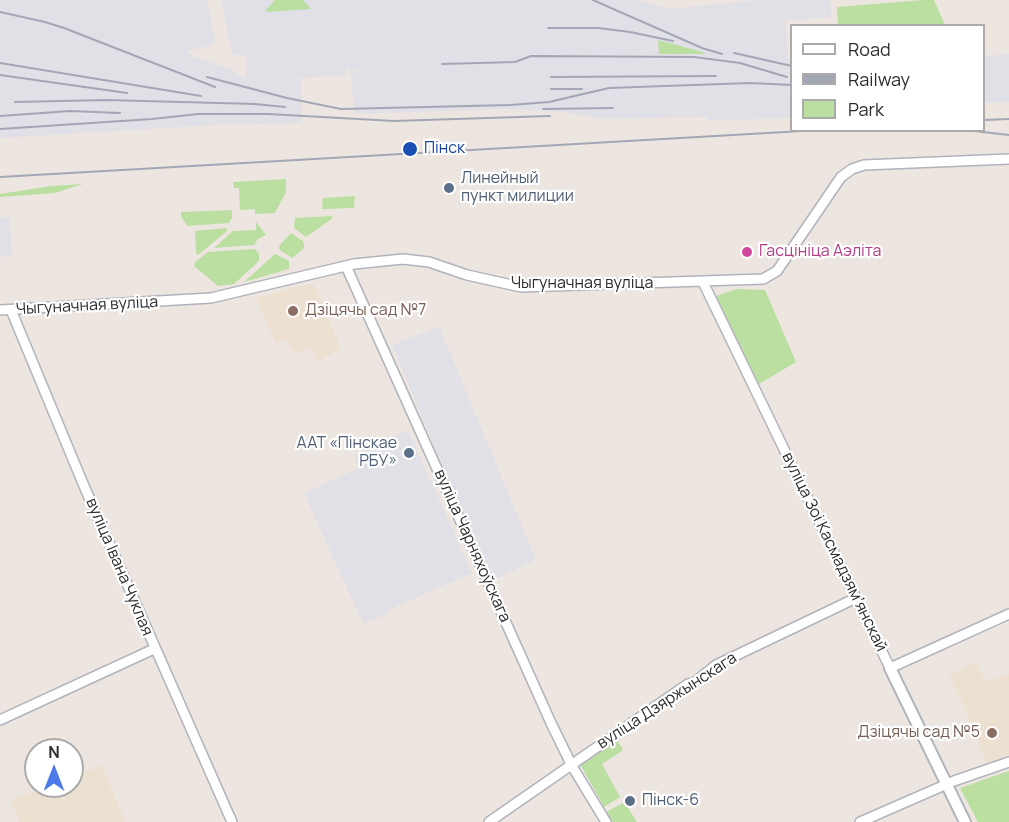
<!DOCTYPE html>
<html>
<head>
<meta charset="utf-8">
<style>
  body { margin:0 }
  #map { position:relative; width:1009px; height:822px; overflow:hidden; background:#ede6e0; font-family:Manrope,sans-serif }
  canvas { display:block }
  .legend { position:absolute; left:790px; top:24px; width:195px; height:108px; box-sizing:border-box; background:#fff; border:2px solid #ababab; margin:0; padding:8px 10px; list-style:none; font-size:18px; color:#2c2c2c }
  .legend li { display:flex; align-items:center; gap:12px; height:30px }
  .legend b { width:30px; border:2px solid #ababab }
  .north { position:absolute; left:24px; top:738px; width:60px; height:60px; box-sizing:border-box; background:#fff; border:2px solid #ababab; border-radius:50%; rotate:0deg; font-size:16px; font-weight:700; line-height:24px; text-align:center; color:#2c2c2c }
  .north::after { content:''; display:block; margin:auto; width:21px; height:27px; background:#4e79eb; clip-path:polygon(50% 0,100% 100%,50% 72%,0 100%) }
</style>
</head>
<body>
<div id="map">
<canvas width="1009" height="822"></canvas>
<ul class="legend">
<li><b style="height:8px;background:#fff"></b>Road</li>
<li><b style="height:8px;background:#a3a7b5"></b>Railway</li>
<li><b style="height:16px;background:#bbdea1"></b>Park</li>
</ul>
<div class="north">N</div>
</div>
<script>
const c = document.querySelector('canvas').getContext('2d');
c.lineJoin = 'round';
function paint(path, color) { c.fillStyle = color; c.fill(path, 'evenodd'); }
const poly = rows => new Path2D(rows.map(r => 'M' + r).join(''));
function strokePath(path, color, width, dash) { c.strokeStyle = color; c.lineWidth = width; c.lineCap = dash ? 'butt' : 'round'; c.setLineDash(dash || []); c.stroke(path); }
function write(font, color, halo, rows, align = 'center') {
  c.font = font + ' Manrope,sans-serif'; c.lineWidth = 4.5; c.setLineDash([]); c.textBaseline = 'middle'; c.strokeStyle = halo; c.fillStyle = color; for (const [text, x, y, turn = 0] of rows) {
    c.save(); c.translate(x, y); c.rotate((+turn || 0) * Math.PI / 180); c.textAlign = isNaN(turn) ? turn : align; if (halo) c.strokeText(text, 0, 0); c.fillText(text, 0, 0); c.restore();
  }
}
const industrial = poly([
  [0,0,207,0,215,41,212,45,187,51,193,57,234,70,236,74,246,77,246,55,232,55,221,0,637,0,668,9,758,0,830,0,832,17,786,21,788,59,790,61,789,95,791,95,791,118,708,121,706,117,601,119,562,112,506,109,355,114,350,71,370,70,346,69,346,75,289,79,301,79,302,123,215,125,0,138],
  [1009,54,1009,102,984,103,984,56],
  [0,217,10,217,12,256,0,257],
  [439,326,535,558,534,561,493,580,433,443,392,345],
  [408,430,472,573,388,610,389,613,363,624,304,493,359,468,354,455]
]);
const education = poly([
  [313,283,341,348,318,362,310,347,296,355,286,340,276,343,255,298],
  [976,662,986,682,1009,673,1009,755,986,763,967,712,949,676],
  [102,765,125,822,20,822,10,800,48,786,72,786,72,777]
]);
const green = poly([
  [275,0,303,0,311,9,268,12,265,11],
  [923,0,934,0,945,25,838,25,837,7],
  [658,40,703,52,705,54,659,54],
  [286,179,286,192,275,213,255,214,255,209,240,210,239,188,234,188,233,182],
  [83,184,55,193,0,197,0,194,51,186],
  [355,196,354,208,322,209,323,198],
  [232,210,232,218,229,223,187,226,181,216,181,212],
  [331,216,333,218,306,237,294,228,295,218],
  [256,222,266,235,258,239,254,245,214,248,233,231,256,230],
  [227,228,227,231,198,255,196,253,195,231],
  [291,233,303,241,304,244,304,248,292,258,280,250,279,246],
  [255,249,259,254,259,261,234,284,218,286,194,266,195,262,208,252],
  [275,254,289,261,289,269,244,282],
  [737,289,765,290,796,362,759,384,716,296],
  [613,739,617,740,623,750,602,764,620,797,604,807,580,764],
  [1009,771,1009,822,978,822,960,788],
  [623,803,625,803,637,822,613,822,606,812]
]);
const tertiary = poly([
  [346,266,551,723,572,766,606,822],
  [703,282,890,668,1009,614],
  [0,310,211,298,354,264,403,259,429,262,467,275,521,287,763,279,777,271,841,177,852,169,864,165,1009,159],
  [11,310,84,486,232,822],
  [0,720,154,649],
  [489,822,688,684,694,683,716,665,856,598],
  [860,822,954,781,1009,762]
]);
const secondary = poly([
  [890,668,965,822]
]);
const rail = poly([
  [593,0,702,48,722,54],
  [0,12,45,22,64,28,215,87],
  [548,28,598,28,630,32,673,41],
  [734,53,792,66],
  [0,63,201,96],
  [442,64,515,62,531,56,694,57,740,63,787,77],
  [0,75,127,93],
  [207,77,287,98,341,109,510,105,549,102,609,88,750,83,792,85],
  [551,77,716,76],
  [551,89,582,89],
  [15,102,107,100,255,104,285,107],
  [543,109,613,108],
  [0,116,70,111,120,113],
  [984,120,1009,119],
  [0,129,152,119,198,114,268,114,394,121,550,116],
  [974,131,1009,135],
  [0,177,820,130]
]);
const markers = [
  [410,149,8,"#1a4fb4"],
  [449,188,6,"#5c6f8a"],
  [747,252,6,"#d1479c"],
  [293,311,6,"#8d6e63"],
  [409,453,6,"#5c6f8a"],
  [992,733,6,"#8d6e63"],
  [630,801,6,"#5c6f8a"]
];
const transitNames = [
  ["Пінск",424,149]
];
const serviceNames = [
  ["Линейный",461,179],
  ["пункт милиции",461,197],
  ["ААТ «Пінскае",397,444,"right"],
  ["РБУ»",397,462,"right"],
  ["Пінск-6",642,801]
];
const hotelNames = [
  ["Гасцініца Аэліта",759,252]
];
const streetNames = [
  ["Чыгуначная вуліца",582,284],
  ["Чыгуначная вуліца",87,306,-3],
  ["вуліца Чарняхоўскага",472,546,66],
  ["вуліца Зоі Касмадзямʼянскай",834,552,64],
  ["вуліца Івана Чуклая",119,567,67],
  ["вуліца Дзяржынскага",667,701,-33]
];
const educationNames = [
  ["Дзіцячы сад №7",305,311],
  ["Дзіцячы сад №5",980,733,"right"]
];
paint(industrial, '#e1e0e6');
paint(education, '#ece1d1');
paint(green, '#bbdea1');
strokePath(tertiary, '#b0b3bb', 12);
strokePath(secondary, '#b0b3bb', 14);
strokePath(tertiary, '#fff', 9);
strokePath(secondary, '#fff', 10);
strokePath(rail, '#a3a7b5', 2);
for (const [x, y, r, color] of markers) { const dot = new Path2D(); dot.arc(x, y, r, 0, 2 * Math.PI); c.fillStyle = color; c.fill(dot); strokePath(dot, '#fff', 2); }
write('16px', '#164399', '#fff', transitNames, 'left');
write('16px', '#4e5e75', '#fff', serviceNames, 'left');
write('16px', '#b23c85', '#fff', hotelNames, 'left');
write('16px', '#2c2c2c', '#fff', streetNames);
write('16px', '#785e54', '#fff', educationNames, 'left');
</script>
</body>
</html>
